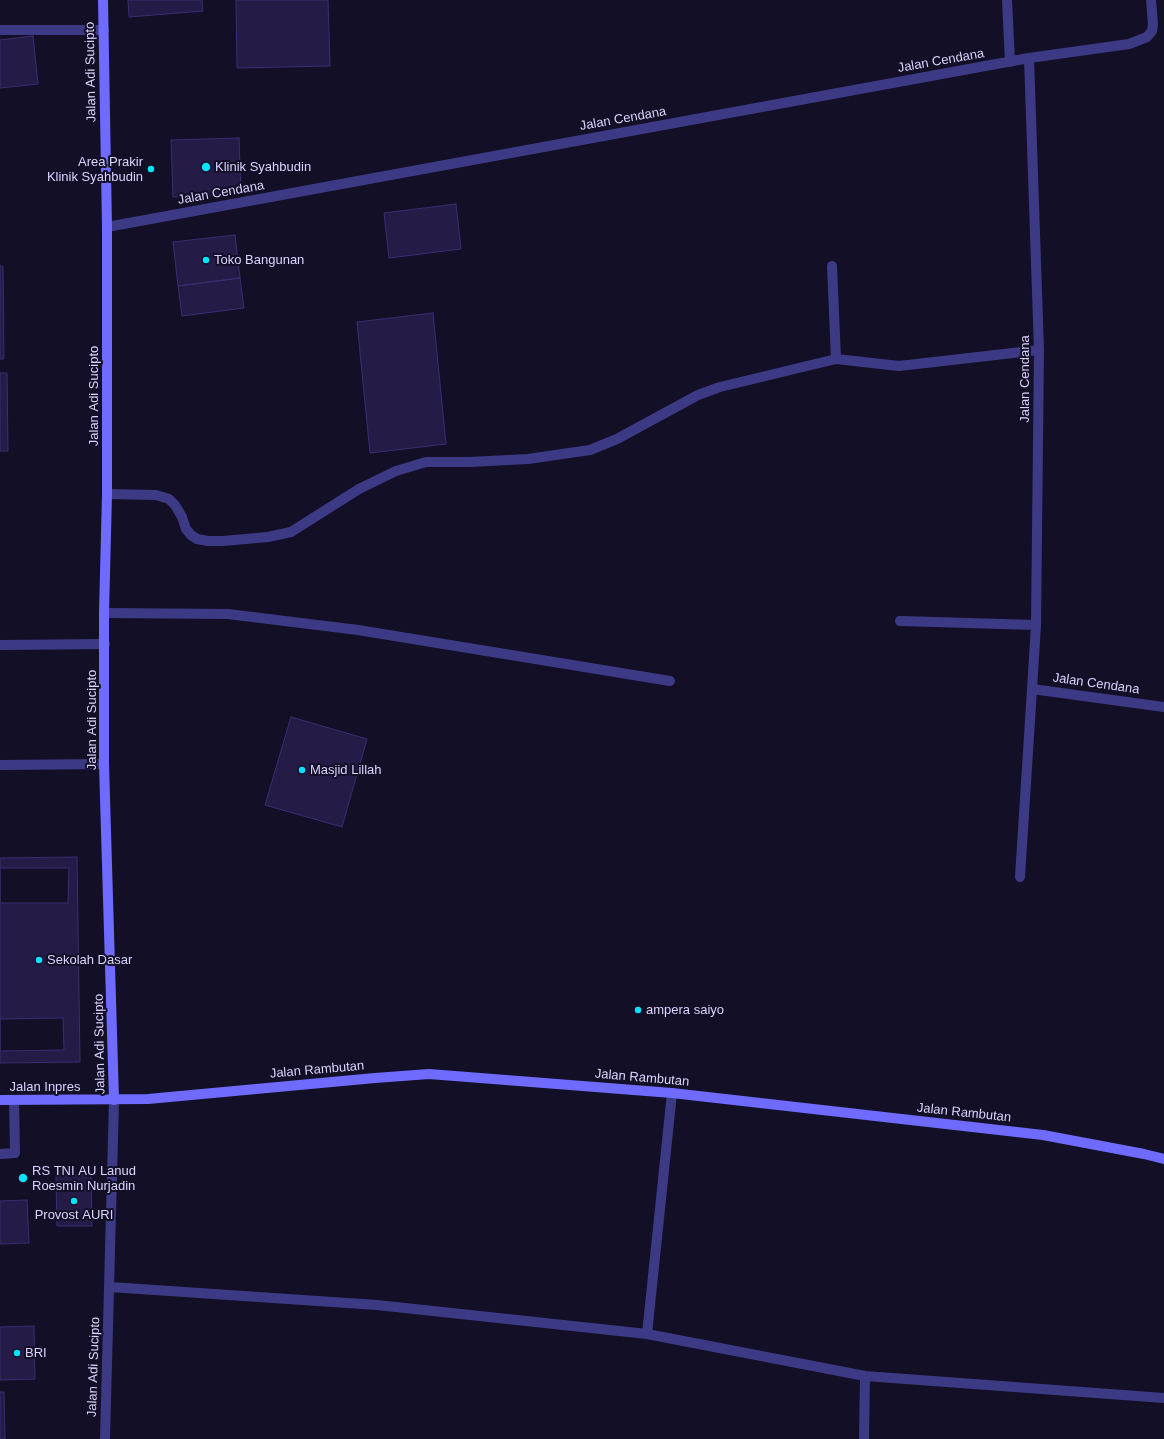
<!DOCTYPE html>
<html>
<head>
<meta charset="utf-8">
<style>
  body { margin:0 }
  canvas { display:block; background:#130f26 }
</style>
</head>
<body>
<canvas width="1164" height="1439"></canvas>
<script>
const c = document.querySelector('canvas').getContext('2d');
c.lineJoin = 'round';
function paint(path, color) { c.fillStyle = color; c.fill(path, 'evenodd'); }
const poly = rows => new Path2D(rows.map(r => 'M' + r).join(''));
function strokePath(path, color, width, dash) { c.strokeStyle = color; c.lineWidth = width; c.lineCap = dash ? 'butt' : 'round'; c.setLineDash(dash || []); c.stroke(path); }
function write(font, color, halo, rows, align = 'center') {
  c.font = font + ' Arial,sans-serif'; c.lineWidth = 4; c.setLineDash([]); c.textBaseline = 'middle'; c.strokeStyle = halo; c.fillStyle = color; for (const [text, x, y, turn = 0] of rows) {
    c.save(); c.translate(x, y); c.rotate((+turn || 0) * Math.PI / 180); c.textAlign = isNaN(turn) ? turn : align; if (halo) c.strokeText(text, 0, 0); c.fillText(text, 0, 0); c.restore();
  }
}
const building = poly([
  [128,0,202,0,203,11,129,17,128,0],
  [236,0,328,0,330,66,237,68,236,0],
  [33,36,38,84,0,88,0,40,33,36],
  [239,138,241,194,173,197,171,140,239,138],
  [456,204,461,249,389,258,384,213,456,204],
  [235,235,240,278,178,286,173,242,235,235],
  [0,266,3,266,4,359,0,359,0,266],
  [240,278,244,308,182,316,178,286,240,278],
  [433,313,446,444,370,453,357,322,433,313],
  [0,373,7,373,8,451,0,451,0,373],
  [291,717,367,739,342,827,265,805,291,717],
  [77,857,80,1062,0,1063,0,858,77,857],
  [0,868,69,868,68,903,0,903,0,868],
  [63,1018,64,1050,0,1051,0,1019,63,1018],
  [56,1175,91,1175,92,1226,57,1226,56,1175],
  [27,1200,29,1243,0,1244,0,1201,27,1200],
  [34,1326,35,1379,0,1380,0,1327,34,1326],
  [0,1392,4,1392,5,1439,0,1439,0,1392]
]);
const service = poly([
  [0,1154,15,1153,14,1100]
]);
const minor = poly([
  [1007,0,1010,62],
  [0,30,104,30],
  [1029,58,1129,44,1147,37,1152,31,1153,24,1151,0],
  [107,227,1029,58,1039,350,1036,625,1032,689,1164,707],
  [832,266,836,359,899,366,1039,350],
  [107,494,156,495,169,499,175,505,182,517,186,529,191,535,197,539,208,541,223,541,268,537,291,532,359,489,396,471,426,462,470,462,528,459,590,450,617,439,698,395,720,387,836,359],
  [104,613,228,614,358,630,670,681],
  [900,621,1036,625],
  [0,645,105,644],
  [0,765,104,764],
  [1020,877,1032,689],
  [110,1287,377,1305,647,1334,865,1376,1164,1398],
  [647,1334,672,1093],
  [105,1439,114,1100],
  [864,1439,865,1376]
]);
const secondary = poly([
  [103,0,107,227,107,494,104,613,104,764,114,1100],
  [0,1100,148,1099,375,1078,429,1074,672,1093,1043,1135,1144,1154,1164,1159]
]);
const markers = [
  [206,167,5,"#00e5ff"],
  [151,169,4,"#00e5ff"],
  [206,260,4,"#00e5ff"],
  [302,770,4,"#00e5ff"],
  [39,960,4,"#00e5ff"],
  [638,1010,4,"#00e5ff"],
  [23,1178,5,"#00e5ff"],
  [74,1201,4,"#00e5ff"],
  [17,1353,4,"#00e5ff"]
];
const streetNames = [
  ["Jalan Cendana",941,61,-10],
  ["Jalan Adi Sucipto",91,72,-91],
  ["Jalan Cendana",623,119,-10],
  ["Jalan Cendana",221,193,-10],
  ["Jalan Cendana",1025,379,-90],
  ["Jalan Adi Sucipto",94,396,-90],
  ["Jalan Cendana",1096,684,8],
  ["Jalan Adi Sucipto",92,720,-90],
  ["Jalan Adi Sucipto",100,1044,-91],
  ["Jalan Rambutan",317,1070,-5],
  ["Jalan Rambutan",642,1078,5],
  ["Jalan Inpres",45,1087],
  ["Jalan Rambutan",964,1113,6],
  ["Jalan Adi Sucipto",94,1367,-88]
];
const poiNames = [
  ["Area Prakir",143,162,"right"],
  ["Klinik Syahbudin",143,177,"right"],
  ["Klinik Syahbudin",215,167],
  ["Toko Bangunan",214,260],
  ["Masjid Lillah",310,770],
  ["Sekolah Dasar",47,960],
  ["ampera saiyo",646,1010],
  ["RS TNI AU Lanud",32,1171],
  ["Roesmin Nurjadin",32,1186],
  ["Provost AURI",74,1215,"center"],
  ["BRI",25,1353]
];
paint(building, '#241b47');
strokePath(building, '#3b2d73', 1);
strokePath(service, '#3d3a85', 10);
strokePath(minor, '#3d3a85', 10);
strokePath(secondary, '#6f6bff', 10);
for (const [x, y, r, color] of markers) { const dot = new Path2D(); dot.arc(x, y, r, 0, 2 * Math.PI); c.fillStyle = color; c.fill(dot); strokePath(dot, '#130f26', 1.5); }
write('13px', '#d9d4ff', '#130f26', streetNames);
write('13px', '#d9d4ff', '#130f26', poiNames, 'left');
</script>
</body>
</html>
